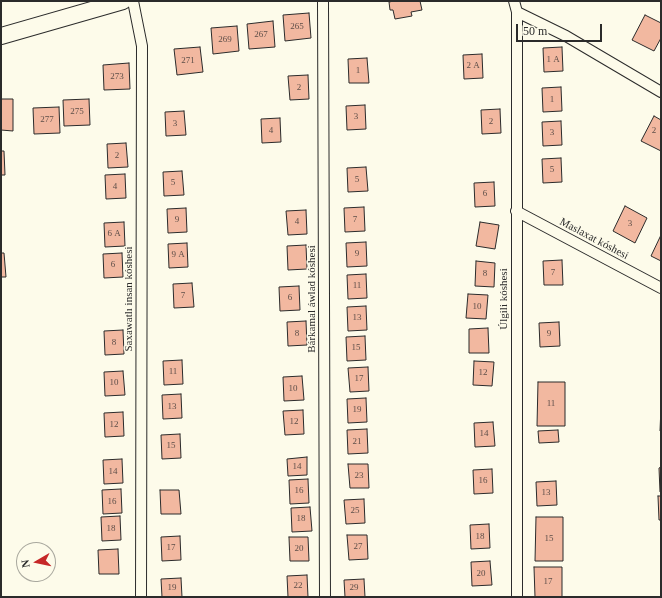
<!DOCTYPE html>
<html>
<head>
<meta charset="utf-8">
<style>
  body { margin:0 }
  #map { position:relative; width:662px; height:598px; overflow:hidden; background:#fdfbea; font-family:Georgia,serif }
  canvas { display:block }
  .frame { position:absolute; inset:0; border:2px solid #2b2b2b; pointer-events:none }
  .north { position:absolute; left:16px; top:542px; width:40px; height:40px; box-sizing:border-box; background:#fdfbea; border:1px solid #a9a89e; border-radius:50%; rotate:261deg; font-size:11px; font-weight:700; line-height:16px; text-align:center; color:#2b2b2b }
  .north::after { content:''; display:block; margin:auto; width:14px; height:18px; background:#c62828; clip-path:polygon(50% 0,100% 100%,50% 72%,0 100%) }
  .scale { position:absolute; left:516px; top:24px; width:86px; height:18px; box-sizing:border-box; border:2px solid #2b2b2b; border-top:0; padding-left:5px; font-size:12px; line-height:14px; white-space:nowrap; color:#2b2b2b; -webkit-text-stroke:3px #fdfbea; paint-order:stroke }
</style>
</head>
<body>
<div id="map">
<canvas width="662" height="598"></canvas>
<div class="frame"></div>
<div class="north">N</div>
<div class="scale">50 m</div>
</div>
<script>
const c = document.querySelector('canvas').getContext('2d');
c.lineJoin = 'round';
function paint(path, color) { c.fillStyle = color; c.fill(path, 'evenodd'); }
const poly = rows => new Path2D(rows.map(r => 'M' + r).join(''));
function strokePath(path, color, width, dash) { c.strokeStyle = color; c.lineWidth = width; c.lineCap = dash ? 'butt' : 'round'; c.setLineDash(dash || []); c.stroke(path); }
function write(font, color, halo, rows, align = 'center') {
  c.font = font + ' Georgia,serif'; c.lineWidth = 3; c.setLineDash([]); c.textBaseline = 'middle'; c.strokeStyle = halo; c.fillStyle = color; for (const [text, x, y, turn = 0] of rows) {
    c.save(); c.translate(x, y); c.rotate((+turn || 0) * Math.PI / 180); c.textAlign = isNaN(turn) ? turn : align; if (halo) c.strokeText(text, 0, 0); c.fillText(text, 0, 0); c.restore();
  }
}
const building = poly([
  [394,1,420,1,422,10,411,12,412,16,395,19,393,10,390,10,389,2,394,1],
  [309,13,311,38,285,41,283,15,309,13],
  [645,15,661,23,661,38,654,51,632,40,645,15],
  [273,21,275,47,249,49,247,24,273,21],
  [237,26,239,51,213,54,211,28,237,26],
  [200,47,203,72,177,75,174,49,200,47],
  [562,47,563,71,544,72,543,48,562,47],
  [482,54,483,78,464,79,463,55,482,54],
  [367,58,369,83,349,83,348,59,367,58],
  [129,63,130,89,104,90,103,65,129,63],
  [308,75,309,99,290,100,288,76,308,75],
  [561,87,562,111,543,112,542,88,561,87],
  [1,99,13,99,13,131,1,130,1,99],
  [89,99,90,125,64,126,63,100,89,99],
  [365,105,366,129,347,130,346,106,365,105],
  [59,107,60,133,34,134,33,108,59,107],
  [500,109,501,133,482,134,481,110,500,109],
  [184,111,186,135,166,136,165,112,184,111],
  [654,116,661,120,661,151,641,141,654,116],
  [280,118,281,142,262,143,261,119,280,118],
  [561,121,562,145,543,146,542,122,561,121],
  [126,143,128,167,108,168,107,144,126,143],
  [1,151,4,151,5,175,1,175,1,151],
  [561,158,562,182,543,183,542,159,561,158],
  [366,167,368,191,348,192,347,168,366,167],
  [182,171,184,195,164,196,163,172,182,171],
  [125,174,126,198,106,199,105,175,125,174],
  [494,182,495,206,475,207,474,183,494,182],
  [625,206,647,218,635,243,613,231,625,206],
  [364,207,365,231,345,232,344,208,364,207],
  [186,208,187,232,168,233,167,209,186,208],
  [306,210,307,234,288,235,286,211,306,210],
  [124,222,125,246,105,247,104,223,124,222],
  [480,222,499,225,495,249,476,246,480,222],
  [661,235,661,261,651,256,661,235],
  [366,242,367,266,347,267,346,243,366,242],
  [187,243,188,267,169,268,168,244,187,243],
  [306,245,307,269,288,270,287,246,306,245],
  [1,253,4,253,6,277,1,277,1,253],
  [122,253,123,277,104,278,103,254,122,253],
  [562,260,563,285,544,285,543,261,562,260],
  [476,261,495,263,494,287,475,286,476,261],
  [366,274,367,298,348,299,347,275,366,274],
  [192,283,194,307,174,308,173,284,192,283],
  [299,286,300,310,280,311,279,287,299,286],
  [468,294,488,295,486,319,466,318,468,294],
  [366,306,367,330,348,331,347,307,366,306],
  [306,321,307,345,288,346,287,322,306,321],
  [559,322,560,346,540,347,539,323,559,322],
  [488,328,489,353,469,353,469,329,488,328],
  [123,330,124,354,105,355,104,331,123,330],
  [365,336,366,360,347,361,346,337,365,336],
  [182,360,183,384,164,385,163,361,182,360],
  [474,361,494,362,492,386,473,385,474,361],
  [368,367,369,391,350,392,348,368,368,367],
  [123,371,125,395,105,396,104,372,123,371],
  [302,376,304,400,284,401,283,377,302,376],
  [538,382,565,382,565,426,537,426,538,382],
  [181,394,182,418,163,419,162,395,181,394],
  [366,398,367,422,348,423,347,399,366,398],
  [661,407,661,431,660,431,661,407],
  [303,410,304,434,285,435,283,411,303,410],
  [123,412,124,436,105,437,104,413,123,412],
  [493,422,495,446,475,447,474,423,493,422],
  [367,429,368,453,348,454,347,430,367,429],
  [558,430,559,442,539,443,538,431,558,430],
  [180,434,181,458,162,459,161,435,180,434],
  [307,457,307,475,288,476,287,459,307,457],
  [122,459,123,483,104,484,103,460,122,459],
  [348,464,368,464,369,488,350,488,348,464],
  [661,467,661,492,660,492,659,468,661,467],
  [492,469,493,493,474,494,473,470,492,469],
  [308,479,309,503,290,504,289,480,308,479],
  [556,481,557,505,537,506,536,482,556,481],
  [121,489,122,513,103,514,102,490,121,489],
  [160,490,179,490,181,514,161,514,160,490],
  [658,496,661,496,661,520,659,520,658,496],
  [364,499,365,523,346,524,344,500,364,499],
  [310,507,312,531,292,532,291,508,310,507],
  [120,516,121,540,102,541,101,517,120,516],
  [536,517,563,517,563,561,535,561,536,517],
  [489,524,490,548,471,549,470,525,489,524],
  [347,535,367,535,368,559,349,560,347,535],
  [180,536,181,560,162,561,161,537,180,536],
  [289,537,308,537,309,561,290,561,289,537],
  [118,549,119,574,99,574,98,550,118,549],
  [490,561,492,585,472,586,471,562,490,561],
  [534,567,562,567,562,597,535,597,534,567],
  [307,575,308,597,288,597,287,576,307,575],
  [181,578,182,597,162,597,161,579,181,578],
  [364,579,365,597,345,597,344,580,364,579]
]);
const minor = poly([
  [133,1,142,46,141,597],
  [323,1,325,597],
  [514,1,517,12,517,597],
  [517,12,566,36,661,92],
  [516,211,661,288]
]);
const primary = poly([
  [1,36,123,1]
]);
const numberNames = [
  ["265",297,27],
  ["267",261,35],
  ["269",225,40],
  ["1 А",553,60],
  ["271",188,61],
  ["2 А",473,66],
  ["1",358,71],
  ["273",117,77],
  ["2",299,88],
  ["1",552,100],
  ["275",77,112],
  ["3",356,117],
  ["277",47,120],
  ["2",491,122],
  ["3",175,124],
  ["4",271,131],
  ["2",654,131],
  ["3",552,133],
  ["2",117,156],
  ["5",552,170],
  ["5",357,180],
  ["5",173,183],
  ["4",115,187],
  ["6",485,194],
  ["9",177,220],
  ["7",355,220],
  ["4",297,222],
  ["3",630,224],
  ["6 А",114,234],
  ["9",357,254],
  ["9 А",178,255],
  ["6",113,265],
  ["7",553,273],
  ["8",485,274],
  ["11",357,286],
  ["7",183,296],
  ["6",290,298],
  ["10",477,307],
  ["13",357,318],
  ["8",297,334],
  ["9",549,334],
  ["8",114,343],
  ["15",356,348],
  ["11",173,372],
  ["12",483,373],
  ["17",359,379],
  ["10",114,383],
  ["10",293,389],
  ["11",551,404],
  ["13",172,407],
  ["19",357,410],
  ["12",294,422],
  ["12",114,425],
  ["14",484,434],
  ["21",357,442],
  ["15",171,446],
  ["14",297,467],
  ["14",113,472],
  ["23",359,476],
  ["16",483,481],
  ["16",299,491],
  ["13",546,493],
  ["16",112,502],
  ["25",355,511],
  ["18",301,519],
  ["18",111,529],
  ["18",480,537],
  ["15",549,539],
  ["27",358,547],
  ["17",171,548],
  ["20",299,549],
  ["20",481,574],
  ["17",548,582],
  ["22",298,586],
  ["19",172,588],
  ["29",354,588]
];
const streetNames = [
  ["Maslaxat kóshesi",594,239,28],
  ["Saxawatlı insan kóshesi",129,299,-90],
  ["Bárkamal áwlad kóshesi",312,299,-90],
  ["Úlgili kóshesi",504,299,-90]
];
paint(building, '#f2b8a0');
strokePath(building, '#2b2b2b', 1);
strokePath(minor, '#2b2b2b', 12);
strokePath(primary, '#2b2b2b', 18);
strokePath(minor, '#fdfbea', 10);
strokePath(primary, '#fdfbea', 16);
write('9px', '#5d4e48', null, numberNames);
write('11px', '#2b2b2b', '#fdfbea', streetNames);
</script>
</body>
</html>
